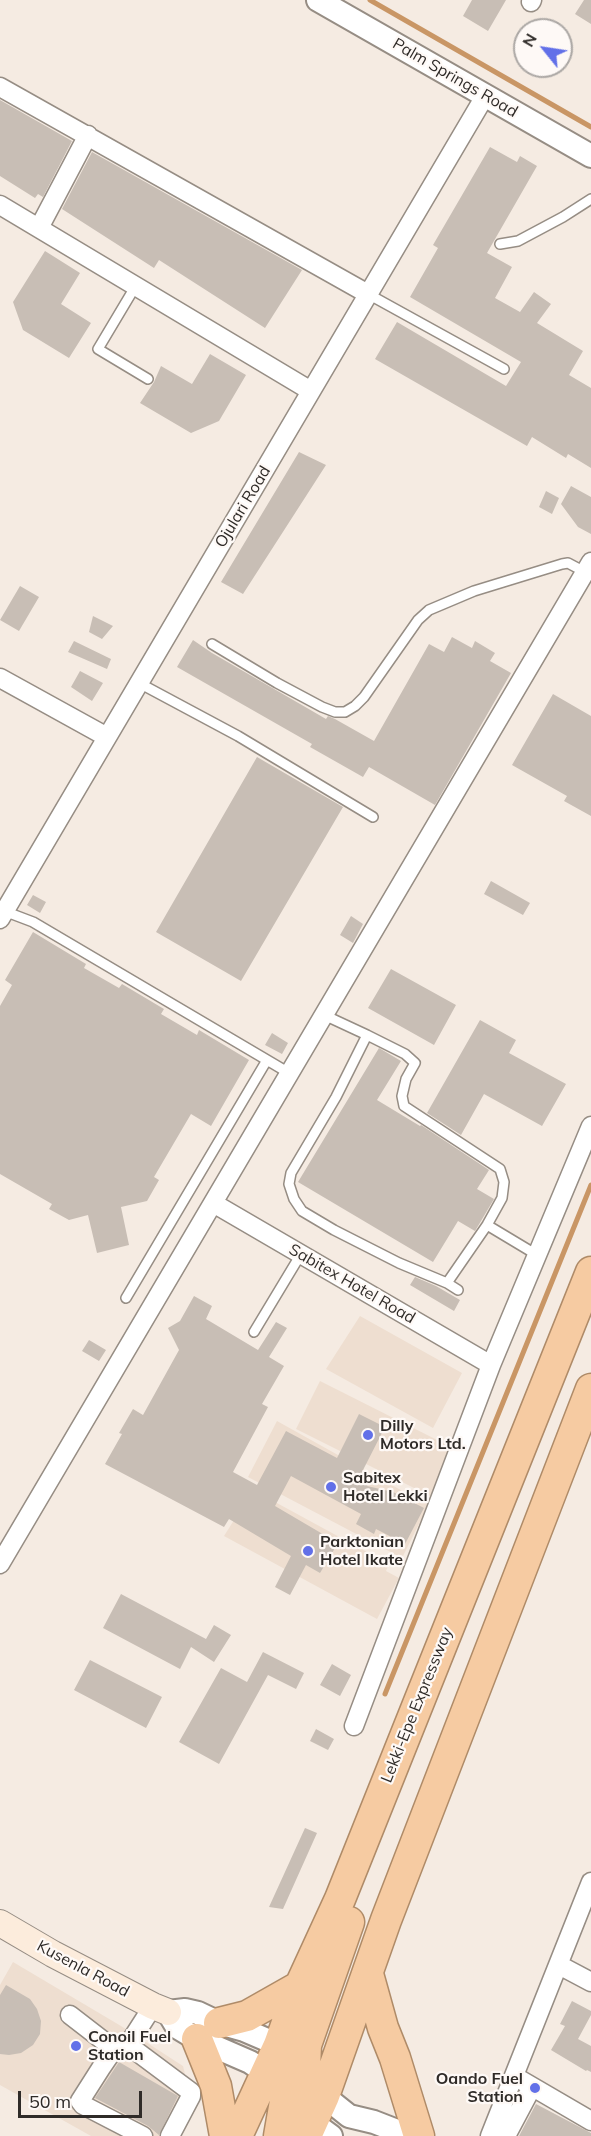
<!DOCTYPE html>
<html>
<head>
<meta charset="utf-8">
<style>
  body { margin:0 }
  #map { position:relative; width:591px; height:2136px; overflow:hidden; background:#f5ebe2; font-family:Mulish,sans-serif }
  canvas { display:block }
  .north { position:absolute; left:513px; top:18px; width:60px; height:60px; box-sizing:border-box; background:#fef9f6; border:2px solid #aba7a4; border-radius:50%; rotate:300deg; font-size:16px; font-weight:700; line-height:24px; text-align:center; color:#2f2b28 }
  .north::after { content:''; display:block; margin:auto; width:21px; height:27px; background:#6270e8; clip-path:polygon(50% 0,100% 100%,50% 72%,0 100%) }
  .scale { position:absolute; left:18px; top:2091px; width:124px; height:27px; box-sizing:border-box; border:3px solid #2f2b28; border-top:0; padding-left:8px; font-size:18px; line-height:21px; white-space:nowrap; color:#2f2b28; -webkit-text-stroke:4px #fef9f6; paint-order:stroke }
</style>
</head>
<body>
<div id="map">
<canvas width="591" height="2136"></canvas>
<div class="north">N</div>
<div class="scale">50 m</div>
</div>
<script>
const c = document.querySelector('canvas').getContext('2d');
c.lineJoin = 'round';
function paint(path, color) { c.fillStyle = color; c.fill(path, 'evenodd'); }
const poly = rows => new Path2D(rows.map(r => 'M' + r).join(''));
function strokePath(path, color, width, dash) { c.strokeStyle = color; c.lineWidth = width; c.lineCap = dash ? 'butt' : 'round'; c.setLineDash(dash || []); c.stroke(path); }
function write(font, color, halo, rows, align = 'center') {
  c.font = font + ' Mulish,sans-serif'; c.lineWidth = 4.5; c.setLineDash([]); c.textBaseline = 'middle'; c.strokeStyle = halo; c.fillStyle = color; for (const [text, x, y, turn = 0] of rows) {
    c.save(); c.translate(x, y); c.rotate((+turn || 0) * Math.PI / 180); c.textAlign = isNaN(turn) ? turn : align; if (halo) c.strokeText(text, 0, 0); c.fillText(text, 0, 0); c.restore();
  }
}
const built = poly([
  [360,1316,462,1373,433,1428,326,1369],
  [320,1381,453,1448,430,1496,296,1429],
  [277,1421,415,1498,429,1504,402,1558,248,1477],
  [253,1490,389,1564,386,1571,399,1578,377,1619,224,1536],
  [13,1962,121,2026,183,2066,191,2099,173,2136,91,2136,0,2085,0,1985]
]);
const stream = poly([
  [370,0,591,127],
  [385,1694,591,1185]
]);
const building = poly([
  [472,0,506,0,488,31,463,16],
  [584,0,591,0,591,24,575,14],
  [0,100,72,141,43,197,38,194,35,198,0,176],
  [490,147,517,162,520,156,537,166,487,253,512,267,495,298,520,312,534,292,551,304,537,323,583,351,569,375,591,388,591,468,568,454,566,458,532,437,527,446,375,359,397,322,506,386,521,362,410,297,438,248,433,245],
  [92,152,302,270,265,328,159,260,154,268,62,209],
  [45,251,80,273,61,304,91,323,69,358,23,330,13,302],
  [210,354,246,375,219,421,191,433,140,403,154,382,161,366,192,384],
  [299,452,326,465,243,594,221,582],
  [571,486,591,497,591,534,578,527,561,504],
  [546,491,559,498,552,514,539,507],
  [20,586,39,597,19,631,0,620],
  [93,616,113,626,102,639,89,632],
  [452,637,472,648,475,641,495,653,490,661,511,673,435,805,369,767,363,777,310,747,312,744,177,667,193,640,212,653,326,719,328,716,335,719,374,741,429,644,444,652],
  [74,641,111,659,107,669,68,652],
  [80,671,103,683,92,701,71,687],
  [553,694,591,716,591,816,564,801,567,796,512,765],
  [257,757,343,807,241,981,156,932],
  [491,881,530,903,523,915,484,894],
  [33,895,46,902,40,913,27,905],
  [351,916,363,924,353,943,340,935],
  [33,932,86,964,84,968,119,988,122,984,164,1009,161,1014,197,1035,199,1030,249,1060,211,1126,191,1114,154,1177,159,1180,147,1201,121,1207,129,1245,97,1253,88,1215,69,1220,49,1209,52,1204,0,1174,0,1006,12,985,5,980],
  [391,969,456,1005,434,1045,368,1008],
  [480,1020,516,1040,509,1053,566,1084,542,1126,484,1094,461,1135,427,1113],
  [272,1033,288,1043,282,1054,265,1045],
  [379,1048,401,1061,377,1100,420,1126,421,1125,489,1170,477,1189,494,1199,481,1221,475,1231,458,1221,433,1262,298,1182],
  [415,1277,436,1286,460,1300,454,1311,410,1285],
  [194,1296,212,1306,206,1319,258,1350,276,1322,287,1328,269,1357,284,1366,262,1404,268,1407,233,1472,257,1485,286,1431,337,1458,359,1414,385,1427,362,1472,372,1477,367,1486,393,1492,424,1508,405,1544,376,1529,374,1534,356,1524,361,1514,291,1476,275,1506,338,1543,320,1573,306,1565,290,1595,275,1587,291,1556,229,1519,224,1527,105,1464,122,1434,119,1433,133,1409,143,1415,179,1350,168,1328,180,1321],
  [89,1340,106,1350,99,1361,82,1351],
  [121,1594,206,1639,214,1625,231,1635,214,1662,191,1647,180,1669,103,1628],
  [263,1652,304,1673,296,1689,268,1675,219,1764,179,1742,221,1668,247,1682],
  [90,1660,162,1697,146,1728,74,1690],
  [332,1664,351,1675,340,1696,320,1685],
  [316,1729,334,1739,328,1750,310,1741],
  [305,1828,317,1833,283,1909,269,1907],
  [6,1985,30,1999,37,2009,41,2021,40,2034,33,2045,21,2053,9,2055,0,2054,0,1995],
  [572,2001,591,2011,591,2015,578,2039,591,2046,591,2072,587,2070,586,2071,551,2050,565,2026,560,2024],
  [119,2062,178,2096,159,2135,148,2126,95,2098],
  [536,2104,591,2133,591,2136,519,2136]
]);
const service = poly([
  [500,244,518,241,563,217,591,199],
  [135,287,98,349,148,379],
  [368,294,504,369],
  [212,644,277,683,322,707,335,712,345,712,355,706,364,697,418,620,429,610,474,591,562,564,568,563,585,572],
  [139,683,238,736,373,817],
  [4,911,33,922,289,1073],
  [324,1015,367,1035,336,1097,291,1173,289,1184,294,1199,302,1211,334,1230,399,1263,447,1283,458,1290],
  [367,1035,405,1054,415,1063,406,1079,402,1096,404,1106,500,1169,504,1182,502,1198,487,1225,447,1283],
  [487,1225,537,1255],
  [126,1298,267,1060],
  [254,1332,301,1254]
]);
const minor = poly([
  [531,2,532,0],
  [0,87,368,294],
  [0,205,311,391],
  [39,228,88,135],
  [0,678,107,737],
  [0,919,485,96],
  [213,1203,491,1365],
  [0,1564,591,562],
  [354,1726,491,1365,591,1126],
  [559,1965,591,1982],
  [70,2015,114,2049],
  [128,2045,153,2006],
  [514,2076,591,2121],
  [143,2136,83,2105,80,2101,101,2068,114,2049,119,2046,128,2045,191,2092,191,2096,170,2136],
  [490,2136,591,1882],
  [506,2136,532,2087]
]);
const tertiary = poly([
  [318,0,591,156],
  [275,2086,266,2073,250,2062,197,2039,177,2027,168,2012,185,2010,198,2013,219,2023,244,2030,279,2045,290,2056],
  [316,2086,324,2096,349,2116,374,2122,410,2136],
  [301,2114,331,2136]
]);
const secondary = poly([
  [0,1923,53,1954,153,2006,168,2012]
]);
const trunk = poly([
  [368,1974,383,2028,395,2058,419,2136],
  [219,2023,247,2016,300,1986],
  [197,2039,216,2086,225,2136],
  [279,2045,285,2101,279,2136],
  [311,2123,305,2070,306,2045,349,1922],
  [237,2136,279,2045,300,1986,340,1899,591,1272],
  [306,2136,324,2096,386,1920,591,1389]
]);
const markers = [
  [368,1435,6,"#6270e8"],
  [331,1487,6,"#6270e8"],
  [308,1551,6,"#6270e8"],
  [76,2046,6,"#6270e8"],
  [535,2088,6,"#6270e8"]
];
const streetNames = [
  ["Palm Springs Road",455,78,30],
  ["Ojulari Road",243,507,-59],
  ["Sabitex Hotel Road",352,1284,30],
  ["Lekki-Epe Expressway",417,1705,-68],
  ["Kusenla Road",83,1969,28]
];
const poiNames = [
  ["Dilly",380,1426],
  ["Motors Ltd.",380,1444],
  ["Sabitex",343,1478],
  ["Hotel Lekki",343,1496],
  ["Parktonian",320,1542],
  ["Hotel Ikate",320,1560],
  ["Conoil Fuel",88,2037],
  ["Station",88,2055],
  ["Oando Fuel",523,2079,"right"],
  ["Station",523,2097,"right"]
];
paint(built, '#eeded0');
strokePath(stream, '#c99665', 5);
paint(building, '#c8beb5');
strokePath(service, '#968d84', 12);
strokePath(minor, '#968d84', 21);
strokePath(tertiary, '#968d84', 26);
strokePath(secondary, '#968d84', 28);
strokePath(trunk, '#af8b68', 33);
strokePath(service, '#fff', 9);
strokePath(minor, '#fff', 18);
strokePath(tertiary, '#fff', 22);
strokePath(secondary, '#fcecdc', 26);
strokePath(trunk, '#f6cba2', 30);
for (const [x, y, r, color] of markers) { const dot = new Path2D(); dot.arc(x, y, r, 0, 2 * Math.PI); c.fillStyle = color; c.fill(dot); strokePath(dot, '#fef9f6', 2); }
write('16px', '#2f2b28', '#fef9f6', streetNames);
write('bold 16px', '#2f2b28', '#fef9f6', poiNames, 'left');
</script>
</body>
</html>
